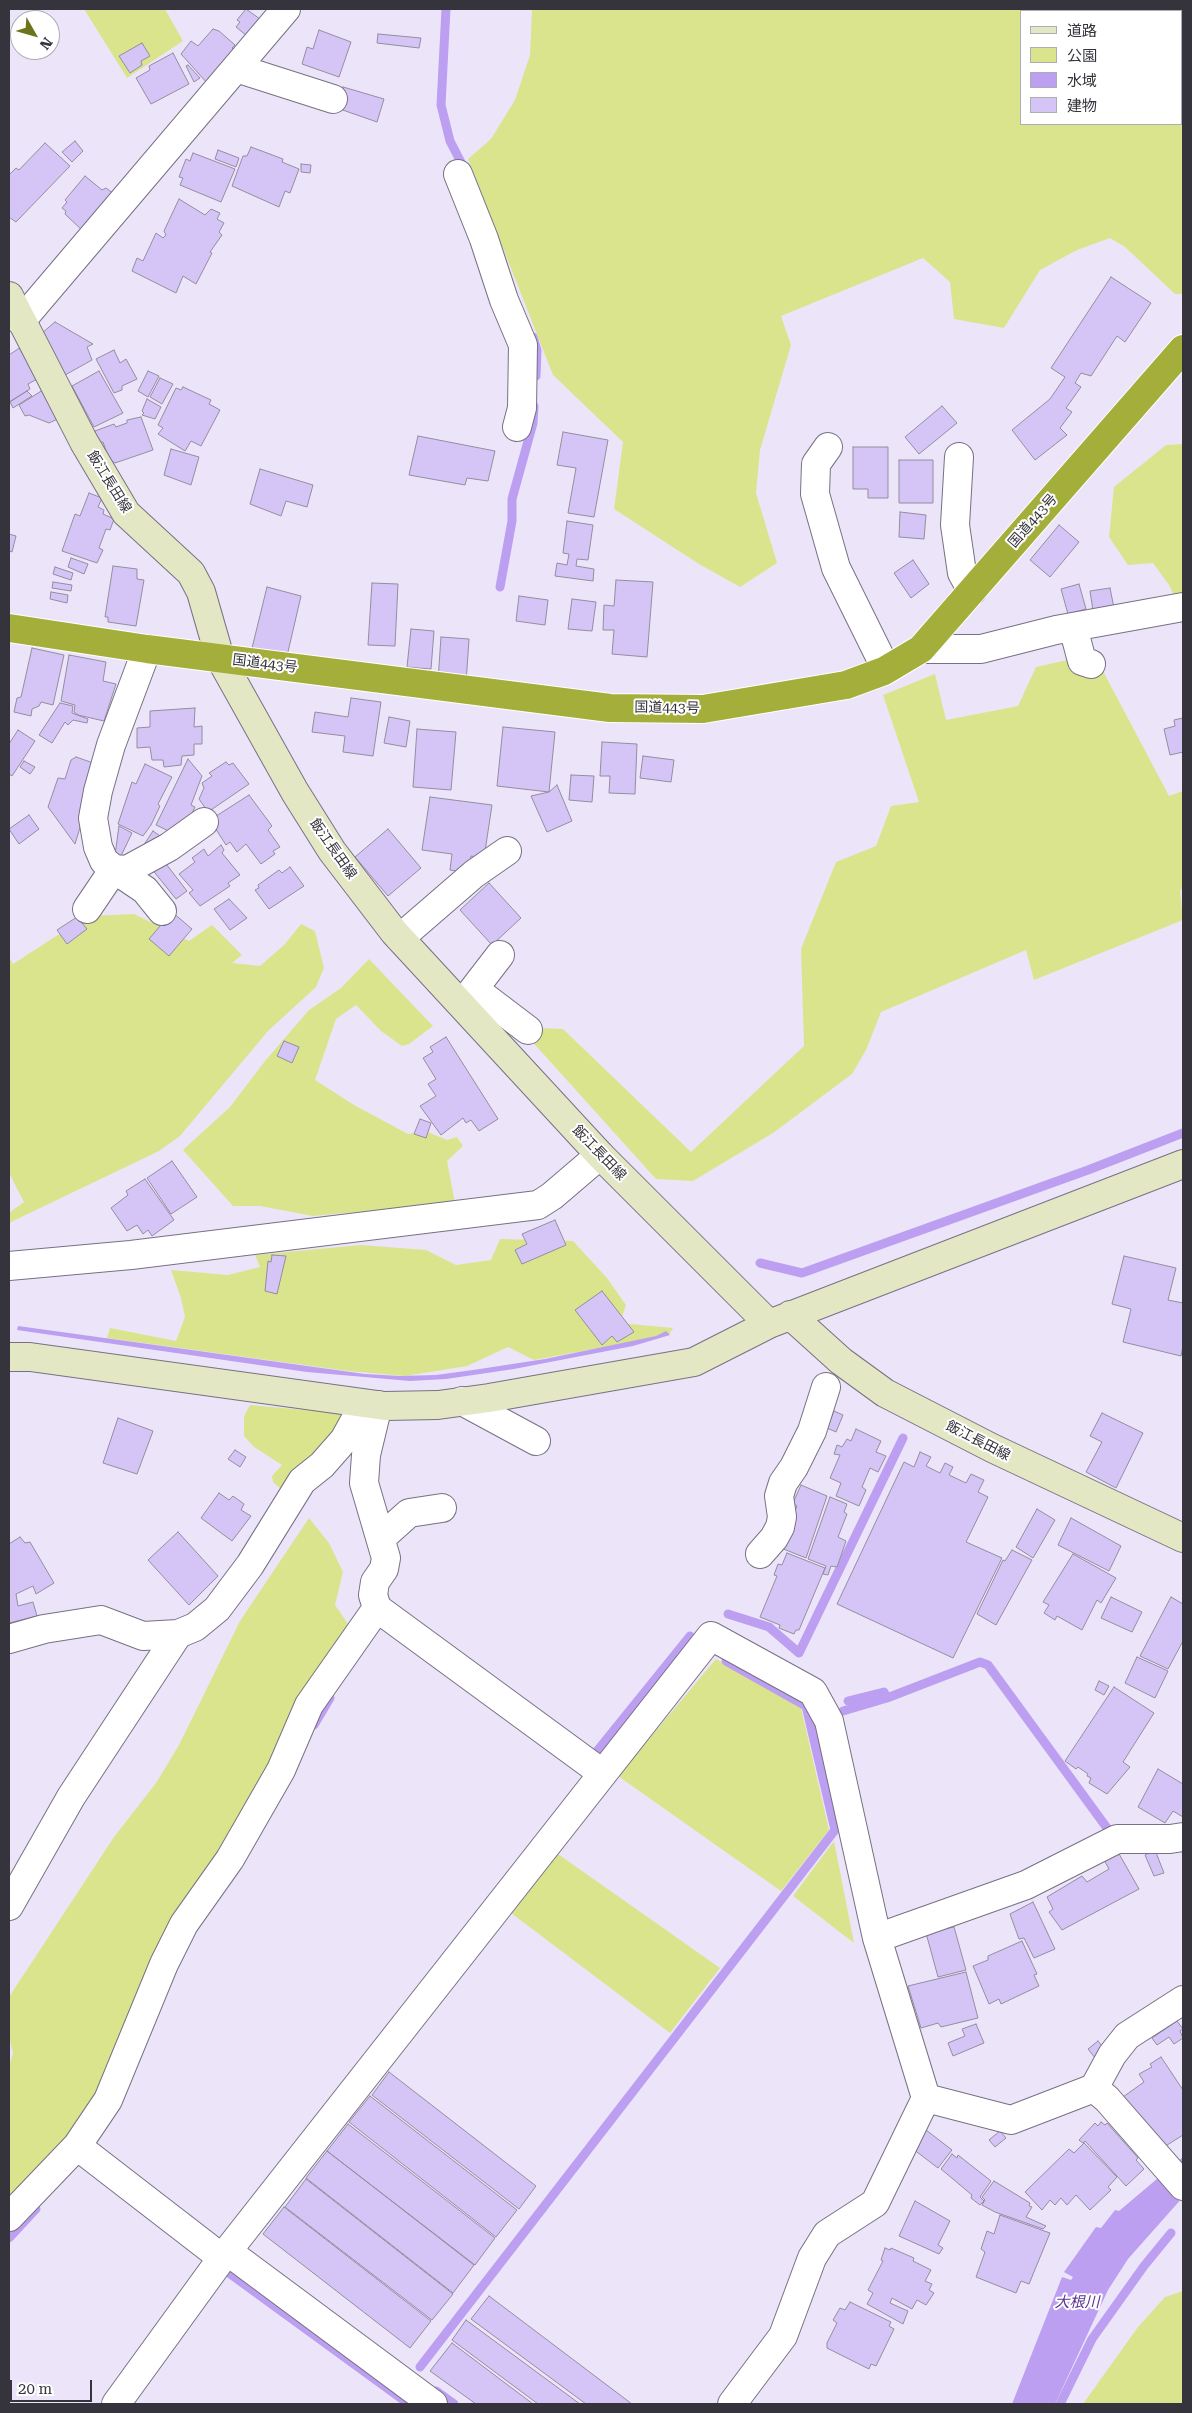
<!DOCTYPE html>
<html>
<head>
<meta charset="utf-8">
<style>
  body { margin:0 }
  #map { position:relative; width:1192px; height:2413px; overflow:hidden; background:#ece5fa; font-family:"Roboto Serif","Noto Sans JP",serif }
  canvas { display:block }
  .frame { position:absolute; inset:0; border:10px solid #35333b; pointer-events:none }
  .legend { position:absolute; left:1020px; top:10px; width:162px; height:115px; box-sizing:border-box; background:#fff; border:1px solid #aeadb1; margin:0; padding:6px 9px; list-style:none; font-size:15px; color:#35333b }
  .legend li { display:flex; align-items:center; gap:10px; height:25px }
  .legend b { width:25px; border:1px solid #aeadb1 }
  .north { position:absolute; left:10px; top:10px; width:50px; height:50px; box-sizing:border-box; background:#fff; border:1px solid #aeadb1; border-radius:50%; rotate:128deg; font-size:14px; font-weight:700; line-height:20px; text-align:center; color:#35333b }
  .north::after { content:''; display:block; margin:auto; width:18px; height:22px; background:#6d741c; clip-path:polygon(50% 0,100% 100%,50% 72%,0 100%) }
  .scale { position:absolute; left:10px; top:2380px; width:82px; height:22px; box-sizing:border-box; border:2px solid #35333b; border-top:0; padding-left:6px; font-size:15px; line-height:18px; white-space:nowrap; color:#35333b; -webkit-text-stroke:4px #fff; paint-order:stroke }
</style>
</head>
<body>
<div id="map">
<canvas width="1192" height="2413"></canvas>
<div class="frame"></div>
<ul class="legend">
<li><b style="height:6px;background:#e4e7c4"></b>道路</li>
<li><b style="height:14px;background:#dae48d"></b>公園</li>
<li><b style="height:14px;background:#bc9ff1"></b>水域</li>
<li><b style="height:14px;background:#d5c5f7"></b>建物</li>
</ul>
<div class="north">N</div>
<div class="scale">20 m</div>
</div>
<script>
const c = document.querySelector('canvas').getContext('2d');
c.lineJoin = 'round';
function paint(path, color) { c.fillStyle = color; c.fill(path, 'evenodd'); }
const poly = rows => new Path2D(rows.map(r => 'M' + r).join(''));
function strokePath(path, color, width, dash) { c.strokeStyle = color; c.lineWidth = width; c.lineCap = dash ? 'butt' : 'round'; c.setLineDash(dash || []); c.stroke(path); }
function write(font, color, halo, rows, align = 'center') {
  c.font = font + ' "Roboto Serif","Noto Sans JP",serif'; c.lineWidth = 4; c.setLineDash([]); c.textBaseline = 'middle'; c.strokeStyle = halo; c.fillStyle = color; for (const [text, x, y, turn = 0] of rows) {
    c.save(); c.translate(x, y); c.rotate((+turn || 0) * Math.PI / 180); c.textAlign = isNaN(turn) ? turn : align; if (halo) c.strokeText(text, 0, 0); c.fillText(text, 0, 0); c.restore();
  }
}
const green = poly([
  [84,9,165,9,183,41,127,78],
  [532,9,1091,9,1091,11,1021,11,1021,124,1181,124,1181,89,1183,90,1183,294,1175,294,1125,247,1110,238,1077,250,1040,270,1004,328,954,319,950,282,923,258,781,316,791,345,760,450,756,493,777,563,740,587,699,564,614,509,623,442,553,375,468,159,491,139,515,100,530,55],
  [1183,444,1183,598,1176,599,1169,585,1153,563,1128,565,1109,537,1114,487,1166,445],
  [1094,654,1169,796,1183,791,1183,889,1180,890,1183,920,1034,980,1026,950,881,1012,866,1050,852,1074,773,1133,693,1181,656,1179,519,1027,563,1029,691,1152,804,1046,801,949,836,862,876,846,891,806,919,802,883,695,935,674,946,720,1018,706,1036,667],
  [134,914,189,941,212,925,242,955,232,963,260,966,284,945,301,924,315,931,324,968,316,987,268,1031,180,1136,159,1151,9,1223,9,1213,24,1202,9,1173,9,957,13,964,87,916],
  [369,959,433,1026,409,1044,402,1046,381,1031,356,1005,336,1019,315,1080,354,1105,408,1134,425,1131,447,1140,457,1137,463,1146,447,1161,455,1203,313,1216,260,1206,233,1206,183,1150,230,1107,265,1061,309,1010,341,988],
  [500,1239,573,1241,607,1278,626,1305,620,1323,673,1328,669,1335,534,1360,508,1347,467,1366,405,1376,348,1371,107,1338,110,1328,176,1341,185,1317,181,1298,171,1270,228,1275,260,1267,255,1255,361,1245,426,1250,456,1265,491,1260],
  [250,1405,348,1414,282,1490,273,1482,272,1476,282,1465,254,1447,244,1436,244,1416],
  [309,1518,329,1543,343,1572,335,1605,353,1631,102,2097,9,2207,9,2066,13,2053,9,2037,9,1997,114,1837,156,1783,179,1745,240,1621],
  [716,1659,801,1708,829,1830,781,1891,618,1776],
  [834,1841,854,1943,793,1896],
  [558,1854,720,1968,670,2033,511,1913],
  [1183,2291,1183,2404,1083,2404,1138,2327,1165,2297]
]);
const water = poly([
  [18,1326,365,1374,400,1376,436,1375,473,1370,545,1359,656,1336,666,1331,670,1335,633,1346,514,1369,446,1379,410,1381,307,1372,17,1330],
  [1183,2157,1183,2197,1128,2259,1108,2290,1055,2404,1012,2404,1062,2277,1071,2280,1073,2277,1064,2272,1096,2227,1101,2228,1115,2210,1119,2211]
]);
const stream = poly([
  [446,9,441,105,450,141,465,170],
  [533,337,537,350,536,376],
  [500,587,512,521,512,499,533,423,534,406],
  [760,1263,802,1273,1088,1170,1183,1133],
  [728,1614,769,1627,799,1653,903,1438],
  [848,1701,884,1692,887,1698],
  [843,1711,887,1698,980,1662,988,1665,1107,1828],
  [314,1725,330,1698],
  [593,1756,690,1636],
  [9,2238,36,2209],
  [225,2270,409,2404],
  [420,2367,835,1830,806,1706,726,1661],
  [436,2391,454,2404],
  [1060,2404,1092,2339,1144,2266,1171,2233]
]);
const building = poly([
  [246,9,260,19,247,36,236,27,240,22,237,20,246,9],
  [213,29,219,31,235,45,232,48,238,53,208,84,181,54,191,41,198,46,213,29],
  [319,30,351,42,339,77,302,64,307,47,313,49,319,30],
  [378,34,421,38,419,48,377,43,378,34],
  [142,43,150,56,141,61,142,65,130,73,119,56,142,43],
  [173,53,189,84,151,104,136,78,150,70,149,66,173,53],
  [188,65,200,78,194,82,186,66,188,65],
  [343,87,384,99,377,122,337,108,343,87],
  [75,141,83,151,72,162,62,152,75,141],
  [45,143,70,166,16,222,9,217,9,175,16,168,19,170,45,143],
  [251,147,283,159,282,162,299,169,290,193,285,191,279,207,232,186,243,156,247,156,251,147],
  [218,150,239,158,236,167,215,159,218,150],
  [193,153,235,169,221,202,180,185,183,178,179,177,186,159,190,161,193,153],
  [301,164,311,165,310,173,301,172,301,164],
  [85,176,102,190,106,188,114,194,84,232,65,214,66,211,62,208,67,202,65,200,85,176],
  [179,199,205,215,211,209,220,213,217,219,224,223,219,232,222,235,210,252,212,253,196,284,183,276,176,293,132,271,137,258,143,261,156,233,163,238,166,235,164,231,179,199],
  [1111,277,1151,303,1125,342,1117,336,1091,376,1081,373,1075,383,1081,387,1066,408,1072,412,1060,428,1067,435,1035,460,1012,430,1050,399,1065,377,1051,368,1111,277],
  [55,322,93,344,87,347,92,360,65,375,42,333,55,322],
  [21,347,39,378,28,384,30,389,9,402,9,355,21,347],
  [114,350,120,363,126,359,137,379,122,386,122,390,114,393,96,359,114,350],
  [99,371,123,413,94,427,72,386,99,371],
  [148,371,159,376,148,397,138,391,148,371],
  [160,378,173,384,162,404,150,397,160,378],
  [183,387,211,400,209,404,220,410,201,446,191,441,185,451,158,434,163,428,158,425,176,388,181,390,183,387],
  [46,388,62,417,49,423,29,415,25,416,19,405,46,388],
  [27,391,32,396,13,408,10,402,27,391],
  [147,399,161,407,155,419,142,415,144,413,142,411,147,399],
  [942,406,957,423,919,454,905,437,942,406],
  [141,417,153,450,115,463,109,459,103,442,98,443,95,431,114,424,116,427,127,423,127,420,141,417],
  [563,432,608,440,594,517,568,513,576,468,557,465,563,432],
  [418,436,495,451,488,481,467,478,465,485,409,475,418,436],
  [853,447,888,447,888,498,868,498,868,489,853,489,853,447],
  [171,449,199,457,191,485,164,475,171,449],
  [899,460,933,460,933,503,899,503,899,460],
  [260,469,313,485,307,507,286,501,281,516,250,504,260,469],
  [89,493,102,498,98,507,104,510,103,514,114,519,110,530,106,529,99,548,103,550,97,563,62,551,75,514,80,516,89,493],
  [900,512,926,515,924,539,899,537,900,512],
  [567,521,593,525,588,560,577,559,576,566,594,569,593,581,555,576,557,563,567,565,569,554,563,553,567,521],
  [1059,525,1079,542,1050,577,1030,560,1059,525],
  [9,534,16,536,12,552,9,551,9,534],
  [71,558,88,564,84,574,68,567,71,558],
  [913,560,929,584,911,598,894,573,913,560],
  [113,566,137,569,137,579,144,580,136,626,108,622,108,617,105,617,113,566],
  [55,567,73,573,71,580,53,574,55,567],
  [616,580,653,582,647,657,612,654,614,630,603,630,604,605,614,606,616,580],
  [53,582,72,585,71,591,52,588,53,582],
  [372,583,398,584,395,646,368,645,372,583],
  [1079,584,1086,609,1068,614,1061,589,1079,584],
  [267,587,301,596,287,656,252,648,267,587],
  [1110,588,1115,613,1094,617,1090,591,1110,588],
  [51,592,68,595,67,603,50,599,51,592],
  [519,596,548,600,545,625,516,621,519,596],
  [572,599,596,602,592,631,568,629,572,599],
  [411,629,434,631,431,669,407,667,411,629],
  [441,637,469,639,466,683,438,681,441,637],
  [32,648,64,655,53,705,41,702,39,706,32,709,31,716,14,712,17,698,21,697,32,648],
  [69,655,106,662,103,681,116,684,104,721,78,715,74,712,75,705,61,701,69,655],
  [351,698,381,702,373,756,343,752,345,736,312,732,315,712,348,717,351,698],
  [60,703,73,706,72,713,88,719,87,723,73,720,68,725,65,722,52,743,39,735,60,703],
  [195,708,194,727,202,726,202,744,194,744,194,755,182,756,181,765,164,767,163,760,152,760,150,747,137,748,137,728,150,727,150,711,195,708],
  [389,717,410,721,406,747,384,743,389,717],
  [1183,718,1183,752,1170,755,1164,729,1175,726,1174,720,1183,718],
  [503,727,555,732,549,792,497,786,503,727],
  [417,729,456,732,451,790,413,787,417,729],
  [18,730,35,741,12,776,9,774,9,744,18,730],
  [602,742,637,744,635,794,609,793,610,776,600,776,602,742],
  [643,756,674,760,671,782,640,778,643,756],
  [76,757,99,765,75,844,48,807,58,778,65,779,71,760,76,757],
  [188,759,202,776,191,805,195,807,185,828,175,834,156,825,188,759],
  [24,761,35,767,30,774,20,767,24,761],
  [226,762,229,765,233,763,249,784,208,812,199,799,204,788,202,783,212,776,209,773,226,762],
  [145,764,172,777,158,804,160,806,151,825,143,836,118,824,132,782,136,784,145,764],
  [571,775,594,776,592,802,569,800,571,775],
  [557,785,572,821,547,832,531,796,549,792,557,785],
  [249,795,272,826,268,830,280,847,273,851,275,854,261,864,246,844,237,852,230,842,226,845,210,820,249,795],
  [430,797,492,805,484,858,471,856,468,873,450,870,452,854,422,850,430,797],
  [29,815,39,829,19,844,9,829,29,815],
  [119,826,132,833,120,858,115,855,119,826],
  [388,829,421,868,388,896,355,857,388,829],
  [153,831,163,838,143,846,153,831],
  [221,845,224,850,222,853,240,875,228,883,230,886,200,906,189,893,193,890,179,874,195,862,192,858,204,849,208,856,221,845],
  [163,860,187,891,176,899,151,868,163,860],
  [290,867,304,886,269,909,255,890,259,888,258,885,279,870,282,873,290,867],
  [489,883,521,918,492,945,460,910,489,883],
  [229,899,247,918,230,930,214,909,229,899],
  [172,912,192,929,169,956,149,939,172,912],
  [77,917,87,929,67,944,57,930,77,917],
  [446,1037,498,1119,479,1131,471,1120,466,1123,463,1118,441,1135,420,1106,436,1096,428,1084,436,1079,423,1058,433,1052,430,1047,446,1037],
  [284,1041,299,1047,292,1063,277,1056,284,1041],
  [420,1119,431,1123,426,1138,414,1134,420,1119],
  [172,1161,197,1197,171,1214,147,1178,172,1161],
  [145,1179,174,1220,152,1236,148,1230,143,1234,137,1225,127,1231,111,1208,128,1195,126,1191,145,1179],
  [555,1220,566,1245,522,1264,515,1250,527,1244,522,1234,555,1220],
  [272,1255,286,1256,277,1294,265,1291,268,1261,271,1262,272,1255],
  [1124,1256,1176,1268,1168,1300,1183,1303,1183,1346,1181,1356,1123,1342,1131,1309,1112,1304,1124,1256],
  [602,1291,634,1332,617,1342,612,1336,602,1345,575,1310,602,1291],
  [834,1411,843,1415,836,1432,827,1428,834,1411],
  [1102,1413,1143,1433,1116,1488,1086,1472,1102,1442,1090,1436,1102,1413],
  [118,1418,153,1431,137,1474,103,1463,118,1418],
  [856,1429,881,1441,876,1452,886,1456,878,1472,870,1468,862,1487,866,1490,859,1506,836,1496,841,1483,830,1478,840,1455,834,1454,837,1445,842,1447,847,1439,851,1441,856,1429],
  [235,1450,246,1457,240,1467,228,1459,235,1450],
  [920,1452,931,1457,926,1466,940,1473,945,1463,953,1467,949,1475,966,1483,971,1474,984,1480,978,1492,988,1497,966,1542,1002,1558,953,1658,837,1604,904,1462,914,1467,920,1452],
  [801,1485,827,1496,806,1558,781,1548,797,1506,793,1503,801,1485],
  [219,1493,229,1500,233,1496,244,1504,241,1510,251,1516,232,1541,201,1518,219,1493],
  [830,1497,847,1504,844,1512,847,1514,838,1537,846,1541,837,1567,831,1566,828,1575,823,1574,826,1566,808,1559,830,1497],
  [1037,1509,1055,1520,1033,1558,1016,1547,1037,1509],
  [1071,1518,1121,1546,1109,1571,1058,1545,1071,1518],
  [178,1532,218,1576,189,1605,148,1560,178,1532],
  [20,1537,25,1543,30,1542,54,1583,36,1594,33,1586,16,1594,18,1606,33,1602,37,1616,9,1623,9,1544,20,1537],
  [1012,1550,1032,1560,996,1625,977,1614,1003,1560,1005,1561,1012,1550],
  [787,1553,825,1568,799,1630,796,1630,794,1634,779,1628,780,1625,760,1617,777,1576,774,1575,778,1564,782,1565,787,1553],
  [1073,1554,1116,1578,1101,1603,1097,1600,1082,1630,1057,1616,1055,1620,1044,1613,1049,1605,1043,1602,1073,1554],
  [1111,1597,1142,1612,1132,1632,1101,1618,1111,1597],
  [1171,1597,1183,1604,1183,1641,1168,1669,1140,1656,1171,1597],
  [1137,1657,1168,1671,1155,1698,1125,1683,1137,1657],
  [1099,1681,1109,1686,1104,1695,1095,1690,1099,1681],
  [1114,1687,1154,1713,1123,1762,1130,1767,1107,1794,1089,1783,1091,1778,1087,1776,1088,1774,1078,1767,1076,1769,1065,1761,1114,1687],
  [1158,1769,1183,1784,1183,1817,1173,1811,1165,1823,1138,1807,1158,1769],
  [1155,1850,1164,1873,1154,1876,1145,1855,1155,1850],
  [1118,1852,1139,1889,1062,1930,1049,1912,1053,1909,1047,1897,1082,1876,1087,1882,1109,1869,1103,1858,1118,1852],
  [1033,1902,1055,1949,1034,1958,1024,1938,1019,1939,1010,1914,1033,1902],
  [954,1927,966,1970,938,1977,926,1933,954,1927],
  [1022,1941,1037,1974,1034,1975,1039,1986,1001,2004,999,1999,989,2004,973,1966,988,1960,988,1956,1022,1941],
  [966,1972,978,2018,941,2027,938,2023,921,2028,908,1986,966,1972],
  [1177,2021,1183,2029,1180,2031,1183,2038,1174,2044,1169,2037,1157,2045,1152,2038,1177,2021],
  [976,2024,984,2043,953,2056,948,2043,965,2036,962,2029,976,2024],
  [1098,2041,1105,2050,1096,2059,1088,2049,1098,2041],
  [1161,2057,1183,2090,1183,2135,1164,2147,1123,2097,1144,2082,1139,2074,1152,2067,1150,2064,1161,2057],
  [389,2072,536,2186,519,2209,372,2095,389,2072],
  [370,2096,517,2210,496,2237,349,2122,370,2096],
  [1101,2122,1105,2125,1107,2123,1138,2158,1136,2160,1144,2169,1126,2186,1085,2141,1083,2143,1079,2140,1095,2123,1098,2126,1101,2122],
  [348,2124,495,2238,475,2265,327,2151,348,2124],
  [926,2130,952,2150,938,2168,913,2149,926,2130],
  [1000,2131,1006,2138,995,2147,989,2140,1000,2131],
  [1084,2143,1117,2177,1108,2187,1111,2190,1090,2210,1076,2195,1067,2205,1061,2198,1055,2205,1050,2200,1042,2210,1025,2192,1069,2149,1074,2153,1084,2143],
  [327,2151,474,2265,453,2293,306,2178,327,2151],
  [952,2154,957,2158,958,2155,991,2181,980,2197,984,2201,980,2205,971,2198,972,2195,941,2169,952,2154],
  [306,2179,453,2294,432,2320,285,2207,306,2179],
  [994,2181,1030,2203,1029,2206,1032,2207,1026,2217,1046,2226,1043,2229,995,2212,982,2205,985,2200,982,2197,994,2181],
  [915,2201,950,2221,938,2245,943,2248,939,2254,899,2236,915,2201],
  [284,2207,431,2321,410,2348,263,2234,284,2207],
  [1000,2215,1050,2233,1029,2284,1021,2281,1016,2293,976,2277,985,2252,981,2249,987,2231,994,2234,1000,2215],
  [885,2248,890,2250,891,2248,914,2258,913,2261,931,2270,925,2281,932,2284,929,2290,934,2293,926,2305,917,2300,912,2309,892,2298,890,2303,908,2311,903,2324,867,2304,873,2293,868,2290,883,2261,881,2260,885,2248],
  [489,2296,632,2404,586,2404,471,2319,489,2296],
  [850,2302,891,2322,889,2326,894,2329,876,2366,871,2364,869,2369,827,2348,827,2343,837,2323,833,2320,840,2308,845,2310,850,2302],
  [466,2320,580,2404,538,2404,452,2340,466,2320],
  [452,2343,533,2404,476,2404,430,2371,452,2343]
]);
const street = poly([
  [236,68,333,99],
  [458,174,484,239,504,300,523,345,522,408,517,427],
  [21,321,286,9],
  [828,447,816,464,815,494,836,568,886,669],
  [959,457,955,525,962,573,972,591],
  [1073,627,1082,661,1091,664],
  [147,649,111,745,98,791,93,818,98,847,104,861,114,869,127,870,169,847,204,822],
  [921,649,981,649,1056,630,1183,607],
  [87,909,114,869,145,890,162,911],
  [400,938,474,874,507,851],
  [474,989,528,1030],
  [463,1003,500,955],
  [9,1266,131,1255,538,1205,552,1196,600,1155],
  [462,1401,536,1441],
  [381,1538,409,1513,442,1508],
  [760,1554,774,1538,780,1527,782,1517,779,1496,783,1483,794,1467,812,1431,826,1387],
  [377,1608,373,1595,375,1582,384,1569,386,1558,364,1483,366,1455,378,1405],
  [9,1639,44,1629,101,1620,143,1636,178,1634,195,1627,217,1609,250,1565,302,1481,322,1465,344,1440,364,1404],
  [9,1906,71,1797,178,1634],
  [877,1938,1026,1885,1117,1839,1170,1839,1183,1837],
  [1094,2088,1112,2055,1127,2036,1183,2000],
  [926,2098,1011,2120,1094,2088,1107,2099,1183,2186],
  [77,2146,222,2258],
  [9,2217,77,2146,108,2100,164,1964,184,1924,230,1859,281,1770,309,1705,377,1608,602,1773],
  [227,2251,433,2404],
  [116,2404,222,2258,711,1636,813,1692,829,1721,877,1938,926,2098,875,2203,827,2234,812,2258,783,2336,732,2404]
]);
const secondary = poly([
  [9,296,84,442,126,513,191,573,201,592,220,658,295,792,332,851,394,932,600,1155,769,1324],
  [790,1315,841,1361,885,1393,992,1448,1183,1538],
  [9,1357,30,1357,385,1406,438,1405,489,1398,694,1362,769,1324,1183,1164]
]);
const highway = poly([
  [9,628,147,649,610,708,703,709,846,685,884,671,921,649,1183,349]
]);
const streetNames = [
  ["飯江長田線",109,482,58],
  ["国道443号",1033,521,-49],
  ["国道443号",265,664,7],
  ["国道443号",667,708,1],
  ["飯江長田線",333,849,55],
  ["飯江長田線",599,1153,46],
  ["飯江長田線",978,1441,27]
];
const waterNames = [
  ["大根川",1077,2303]
];
paint(green, '#dae48d');
paint(water, '#bc9ff1');
strokePath(stream, '#bc9ff1', 9);
paint(building, '#d5c5f7');
strokePath(building, '#938d9f', 1);
strokePath(street, '#777183', 30);
strokePath(secondary, '#777183', 30);
strokePath(highway, '#fff', 30);
strokePath(street, '#fff', 28);
strokePath(secondary, '#e4e7c4', 28);
strokePath(highway, '#a4ae3a', 28);
write('14px', '#35333b', '#fff', streetNames);
write('italic 15px', '#5c3391', '#fff', waterNames);
</script>
</body>
</html>
